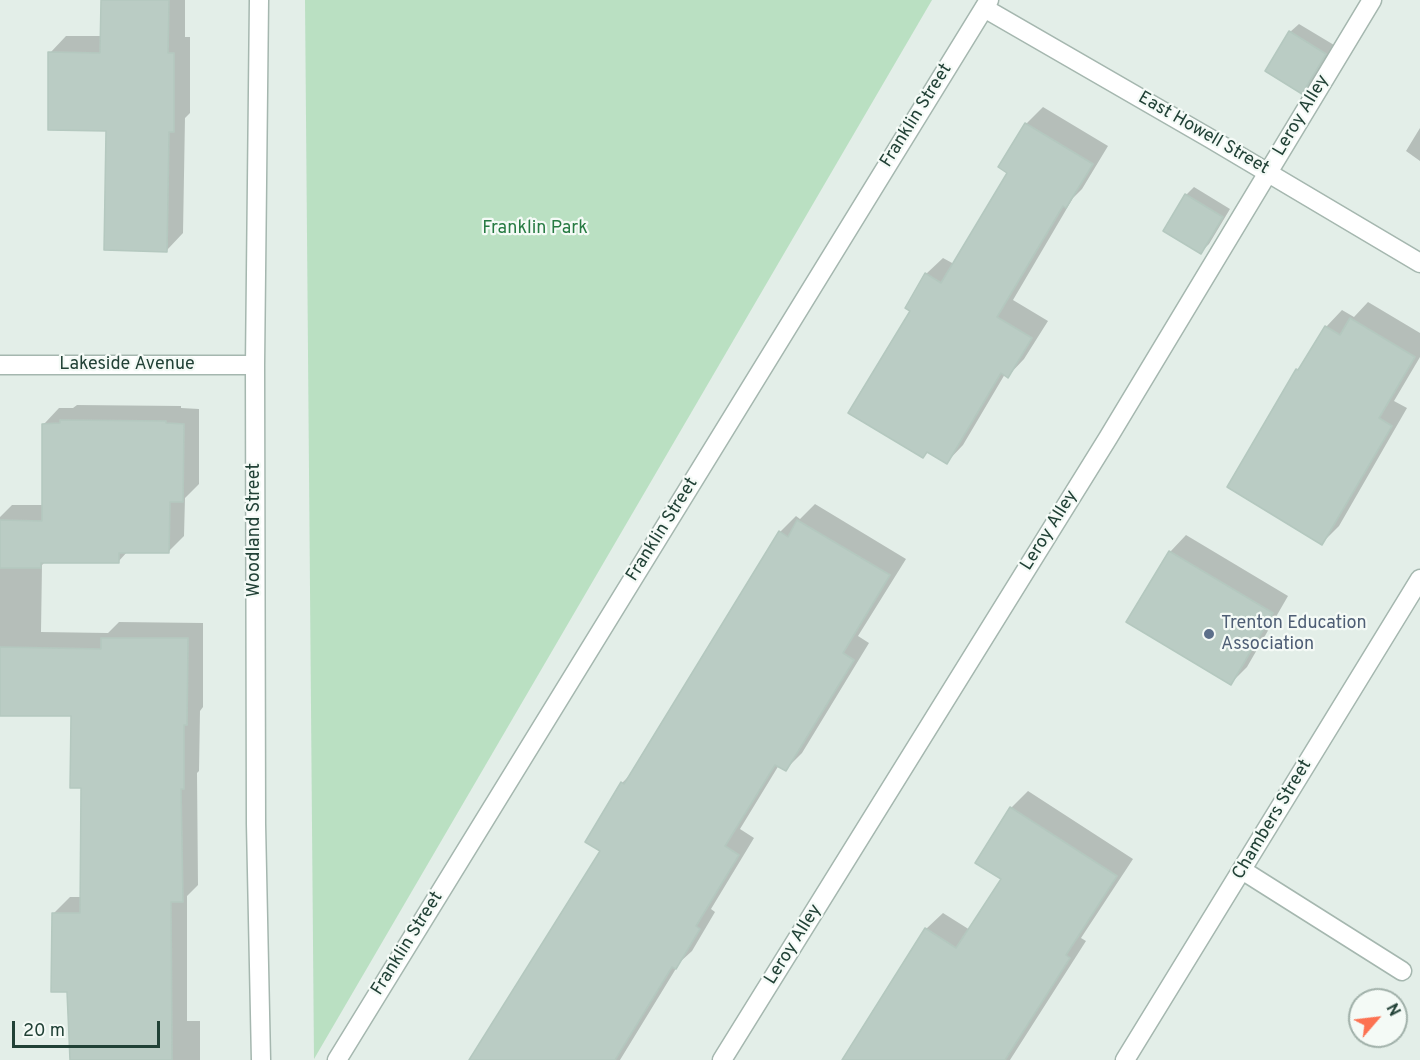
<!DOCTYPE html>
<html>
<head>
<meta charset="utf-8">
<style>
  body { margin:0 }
  #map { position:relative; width:1420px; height:1060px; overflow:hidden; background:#e3eee8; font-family:Overpass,sans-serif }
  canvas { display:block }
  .north { position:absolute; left:1348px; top:988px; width:60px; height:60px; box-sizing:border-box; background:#f4faf6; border:2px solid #a0b0a9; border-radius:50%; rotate:62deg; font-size:16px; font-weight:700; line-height:24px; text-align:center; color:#214136 }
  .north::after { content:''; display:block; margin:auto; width:21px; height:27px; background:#fc7252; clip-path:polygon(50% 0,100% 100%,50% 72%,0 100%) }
  .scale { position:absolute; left:12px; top:1021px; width:148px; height:27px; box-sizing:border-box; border:3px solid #214136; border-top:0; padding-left:8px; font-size:18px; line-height:21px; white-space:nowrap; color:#214136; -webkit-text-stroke:4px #f4faf6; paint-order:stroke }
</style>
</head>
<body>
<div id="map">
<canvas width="1420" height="1060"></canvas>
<div class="north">N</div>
<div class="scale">20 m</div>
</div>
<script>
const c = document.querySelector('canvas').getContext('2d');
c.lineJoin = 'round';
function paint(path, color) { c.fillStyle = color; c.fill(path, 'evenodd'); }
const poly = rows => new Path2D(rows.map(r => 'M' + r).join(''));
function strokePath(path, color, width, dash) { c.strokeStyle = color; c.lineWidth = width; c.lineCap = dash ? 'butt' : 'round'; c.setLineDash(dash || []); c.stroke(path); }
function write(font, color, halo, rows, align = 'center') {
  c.font = font + ' Overpass,sans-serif'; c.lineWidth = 4.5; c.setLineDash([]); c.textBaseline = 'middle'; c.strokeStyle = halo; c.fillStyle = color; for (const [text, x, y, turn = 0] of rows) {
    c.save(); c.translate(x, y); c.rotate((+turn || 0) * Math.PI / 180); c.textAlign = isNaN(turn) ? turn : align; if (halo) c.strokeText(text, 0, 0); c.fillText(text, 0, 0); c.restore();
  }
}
const green = poly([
  [305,0,932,0,314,1059]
]);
const shadow = poly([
  [102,0,185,0,185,37,190,37,190,113,185,118,183,233,167,250,107,130,50,53,66,36,102,36],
  [1299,24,1334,45,1310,84,1302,92,1290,32],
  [1043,107,1108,146,1082,189,1073,198,1013,300,1048,321,1024,359,1008,376,1005,374,963,445,947,462,929,451,923,456,913,311,926,274,943,258,954,264,1010,172,1000,167,1026,124],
  [1420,128,1420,161,1406,151],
  [1194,187,1230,209,1209,244,1201,252,1186,195],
  [1368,302,1420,333,1420,357,1394,401,1407,408,1339,526,1322,543,1297,370,1305,362,1326,327,1342,310,1354,317],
  [77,405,181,406,181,408,199,409,199,484,185,498,184,536,168,552,128,551,118,562,45,562,42,565,41,632,108,633,119,622,203,623,203,707,200,711,199,771,197,773,198,885,187,896,187,1021,200,1021,200,1060,71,1060,68,990,53,914,70,897,81,897,82,786,72,715,0,714,0,517,12,505,44,505,44,424,59,408,73,408],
  [815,504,906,559,858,636,869,643,802,753,786,769,779,765,740,829,754,838,711,909,715,912,692,951,680,962,620,1060,469,1060,602,851,622,783,633,772,780,532,796,516,800,519],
  [1186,535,1288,596,1247,667,1231,683,1170,552],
  [1028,791,1133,859,1081,938,1086,941,1010,1060,851,1060,926,929,943,913,970,930,1003,879,977,862,1012,807]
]);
const building = poly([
  [101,0,169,0,168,53,174,53,174,132,169,132,167,252,104,250,106,131,48,130,48,52,100,53,101,0],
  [1289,31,1326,54,1302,94,1265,71,1289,31],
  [1025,123,1093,164,1066,208,1063,206,997,317,1032,338,1008,378,1001,373,947,464,927,452,923,458,848,413,910,311,905,308,925,273,941,283,1007,173,998,167,1025,123],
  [1185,194,1223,217,1201,254,1163,231,1185,194],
  [1350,318,1415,357,1379,418,1392,426,1322,545,1227,487,1296,369,1298,370,1325,326,1340,335,1350,318],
  [60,420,166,421,166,423,184,424,183,502,170,502,169,553,119,553,119,563,41,563,41,568,0,568,0,520,42,521,42,424,60,423,60,420],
  [797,520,890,575,843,653,854,660,786,771,775,765,725,846,739,855,696,926,700,929,676,969,672,967,615,1060,469,1060,600,851,585,842,621,782,624,784,779,531,788,537,797,520],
  [1169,551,1273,613,1231,685,1126,622,1169,551],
  [101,638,188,638,187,725,184,725,184,789,181,789,183,902,171,902,172,1060,70,1060,67,992,51,992,52,913,80,913,81,788,70,788,71,716,0,716,0,647,101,649,101,638],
  [1010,807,1117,876,1066,955,1070,958,1005,1060,842,1060,925,928,956,948,1001,879,975,863,1010,807]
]);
const service = poly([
  [1242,870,1402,971],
  [722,1060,1108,438,1372,0]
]);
const minor = poly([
  [259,0,255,365,256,824,261,1060],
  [984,8,1211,139,1420,263],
  [0,365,255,365],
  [337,1060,989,0]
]);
const tertiary = poly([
  [1125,1060,1420,579]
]);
const markers = [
  [1209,634,6,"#5c6f8a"]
];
const streetNames = [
  ["Franklin Street",917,116,-58],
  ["Leroy Alley",1302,116,-59],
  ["East Howell Street",1203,134,30],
  ["Lakeside Avenue",127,365],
  ["Woodland Street",255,530,-90],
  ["Franklin Street",663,530,-58],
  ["Leroy Alley",1050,531,-58],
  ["Chambers Street",1273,820,-59],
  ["Franklin Street",408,944,-58],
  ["Leroy Alley",794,945,-58]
];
const parkNames = [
  ["Franklin Park",535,229]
];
const serviceNames = [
  ["Trenton Education",1221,624],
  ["Association",1221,645]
];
paint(green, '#bae0c2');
paint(shadow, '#0003');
paint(building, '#baccc4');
strokePath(building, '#b4c8bf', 1.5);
strokePath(service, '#a5b7af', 21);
strokePath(minor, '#a5b7af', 21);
strokePath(tertiary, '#a5b7af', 21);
strokePath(service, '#fff', 18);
strokePath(minor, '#fff', 18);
strokePath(tertiary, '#fff', 18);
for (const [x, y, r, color] of markers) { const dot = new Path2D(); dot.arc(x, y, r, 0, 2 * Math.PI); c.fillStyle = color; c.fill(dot); strokePath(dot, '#f4faf6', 2); }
write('18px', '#214136', '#f4faf6', streetNames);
write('18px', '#277b43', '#f4faf6', parkNames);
write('18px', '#4e5e75', '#f4faf6', serviceNames, 'left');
</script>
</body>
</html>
